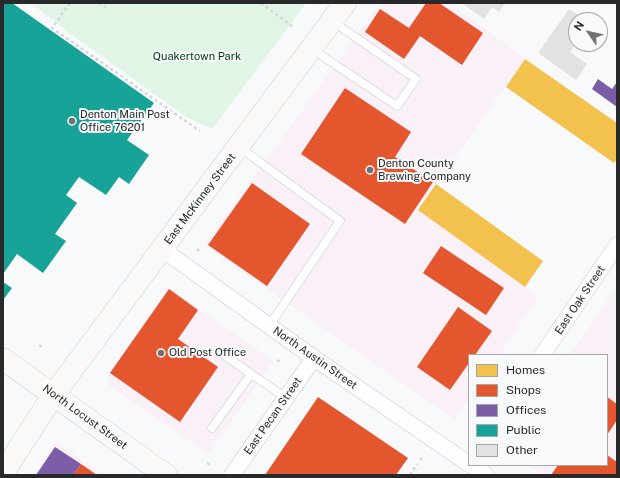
<!DOCTYPE html>
<html>
<head>
<meta charset="utf-8">
<style>
  body { margin:0 }
  #map { position:relative; width:620px; height:478px; overflow:hidden; background:#f8f9fa; font-family:"Public Sans",sans-serif }
  canvas { display:block }
  .frame { position:absolute; inset:0; border:4px solid #28292a; pointer-events:none }
  .legend { position:absolute; left:468px; top:354px; width:140px; height:112px; box-sizing:border-box; background:#f7f9fb; border:1px solid #a4a6a7; margin:0; padding:5px 7px; list-style:none; font-size:12px; color:#28292a }
  .legend li { display:flex; align-items:center; gap:8px; height:20px }
  .legend b { width:20px; border:1px solid #a4a6a7 }
  .north { position:absolute; left:568px; top:12px; width:40px; height:40px; box-sizing:border-box; background:#f7f9fb; border:1px solid #a4a6a7; border-radius:50%; rotate:304deg; font-size:11px; font-weight:700; line-height:16px; text-align:center; color:#28292a }
  .north::after { content:''; display:block; margin:auto; width:14px; height:18px; background:#717273; clip-path:polygon(50% 0,100% 100%,50% 72%,0 100%) }
</style>
</head>
<body>
<div id="map">
<canvas width="620" height="478"></canvas>
<div class="frame"></div>
<ul class="legend">
<li><b style="height:11px;background:#f2c14e"></b>Homes</li>
<li><b style="height:11px;background:#e4572e"></b>Shops</li>
<li><b style="height:11px;background:#7b5ea7"></b>Offices</li>
<li><b style="height:11px;background:#17a398"></b>Public</li>
<li><b style="height:11px;background:#e1e2e3"></b>Other</li>
</ul>
<div class="north">N</div>
</div>
<script>
const c = document.querySelector('canvas').getContext('2d');
c.lineJoin = 'round';
function paint(path, color) { c.fillStyle = color; c.fill(path, 'evenodd'); }
const poly = rows => new Path2D(rows.map(r => 'M' + r).join(''));
function strokePath(path, color, width, dash) { c.strokeStyle = color; c.lineWidth = width; c.lineCap = dash ? 'butt' : 'round'; c.setLineDash(dash || []); c.stroke(path); }
function write(font, color, halo, rows, align = 'center') {
  c.font = font + ' "Public Sans",sans-serif'; c.lineWidth = 4; c.setLineDash([]); c.textBaseline = 'middle'; c.strokeStyle = halo; c.fillStyle = color; for (const [text, x, y, turn = 0] of rows) {
    c.save(); c.translate(x, y); c.rotate((+turn || 0) * Math.PI / 180); c.textAlign = isNaN(turn) ? turn : align; if (halo) c.strokeText(text, 0, 0); c.fillText(text, 0, 0); c.restore();
  }
}
const commercial = poly([
  [380,3,451,3,525,59,418,210,538,297,499,355,469,355,469,399,455,420,204,245],
  [169,287,273,361,209,454,110,387,107,374],
  [617,287,617,475,543,475,528,465,607,465,607,355,570,355],
  [56,442,104,475,34,475]
]);
const green = poly([
  [31,3,306,3,212,129,186,117,71,34]
]);
const homes = poly([
  [525,59,617,123,617,159,614,163,506,87],
  [436,184,543,261,525,287,418,210]
]);
const shops = poly([
  [426,3,439,3,483,33,462,65,420,36,404,59,365,32,380,9,409,28],
  [345,88,411,132,395,157,433,182,405,224,301,154],
  [252,183,310,224,267,286,208,245],
  [441,246,504,288,486,315,423,273],
  [169,289,198,310,178,339,218,367,180,422,110,373],
  [458,307,492,331,475,355,469,355,469,363,450,390,417,367],
  [318,397,408,458,396,475,265,475],
  [607,397,617,404,617,420,607,435],
  [607,455,617,462,617,475,551,475,558,465,607,465],
  [81,464,97,475,73,475]
]);
const offices = poly([
  [598,79,612,89,617,82,617,107,592,89],
  [55,447,81,464,73,475,36,475]
]);
const public = poly([
  [3,3,12,3,154,103,127,140,149,155,129,184,119,177,106,195,79,177,66,195,77,203,55,234,66,241,43,273,17,254,3,274],
  [3,282,12,288,3,300]
]);
const building = poly([
  [462,3,505,3,499,12,492,7,484,19],
  [569,9,586,20,576,20,576,44,570,52,587,64,576,80,538,53]
]);
const path = poly([
  [70,3,52,28,200,131],
  [99,3,106,7],
  [261,3,293,27],
  [197,251,201,246],
  [39,345,43,348],
  [277,360,282,363],
  [420,460,423,456],
  [207,463,212,466],
  [410,475,417,464]
]);
const lane = poly([
  [312,49,397,106,416,79,332,21],
  [239,147,340,221,269,326],
  [224,355,286,398],
  [212,428,251,374]
]);
const street = poly([
  [162,249,314,358,469,464],
  [542,355,617,245],
  [471,465,486,475],
  [232,475,314,358]
]);
const secondary = poly([
  [3,359,166,475],
  [3,473,54,394,345,3]
]);
const markers = [
  [72,121,4,"#717273"],
  [370,170,4,"#717273"],
  [161,353,4,"#717273"]
];
const parkNames = [
  ["Quakertown Park",197,57]
];
const poiNames = [
  ["Denton Main Post",80,115],
  ["Office 76201",80,128],
  ["Denton County",378,164],
  ["Brewing Company",378,177],
  ["Old Post Office",169,353]
];
const streetNames = [
  ["East McKinney Street",200,199,-53],
  ["East Oak Street",580,300,-56],
  ["North Austin Street",315,358,35],
  ["East Pecan Street",273,416,-55],
  ["North Locust Street",85,417,36]
];
paint(commercial, '#faf0f8');
paint(green, '#e1f5e7');
paint(homes, '#f2c14e');
paint(shops, '#e4572e');
paint(offices, '#7b5ea7');
paint(public, '#17a398');
paint(building, '#e1e2e3');
strokePath(lane, '#cacbcc', 9);
strokePath(street, '#cacbcc', 17);
strokePath(secondary, '#cacbcc', 23);
strokePath(path, '#d6d6d7', 2.5, [3, 3]);
strokePath(lane, '#fefefe', 8);
strokePath(street, '#fefefe', 16);
strokePath(secondary, '#fbf9f8', 22);
for (const [x, y, r, color] of markers) { const dot = new Path2D(); dot.arc(x, y, r, 0, 2 * Math.PI); c.fillStyle = color; c.fill(dot); strokePath(dot, '#f7f9fb', 1.5); }
write('11px', '#01371a', '#f7f9fb', parkNames);
write('11px', '#28292a', '#f7f9fb', poiNames, 'left');
write('11px', '#28292a', '#f7f9fb', streetNames);
</script>
</body>
</html>
